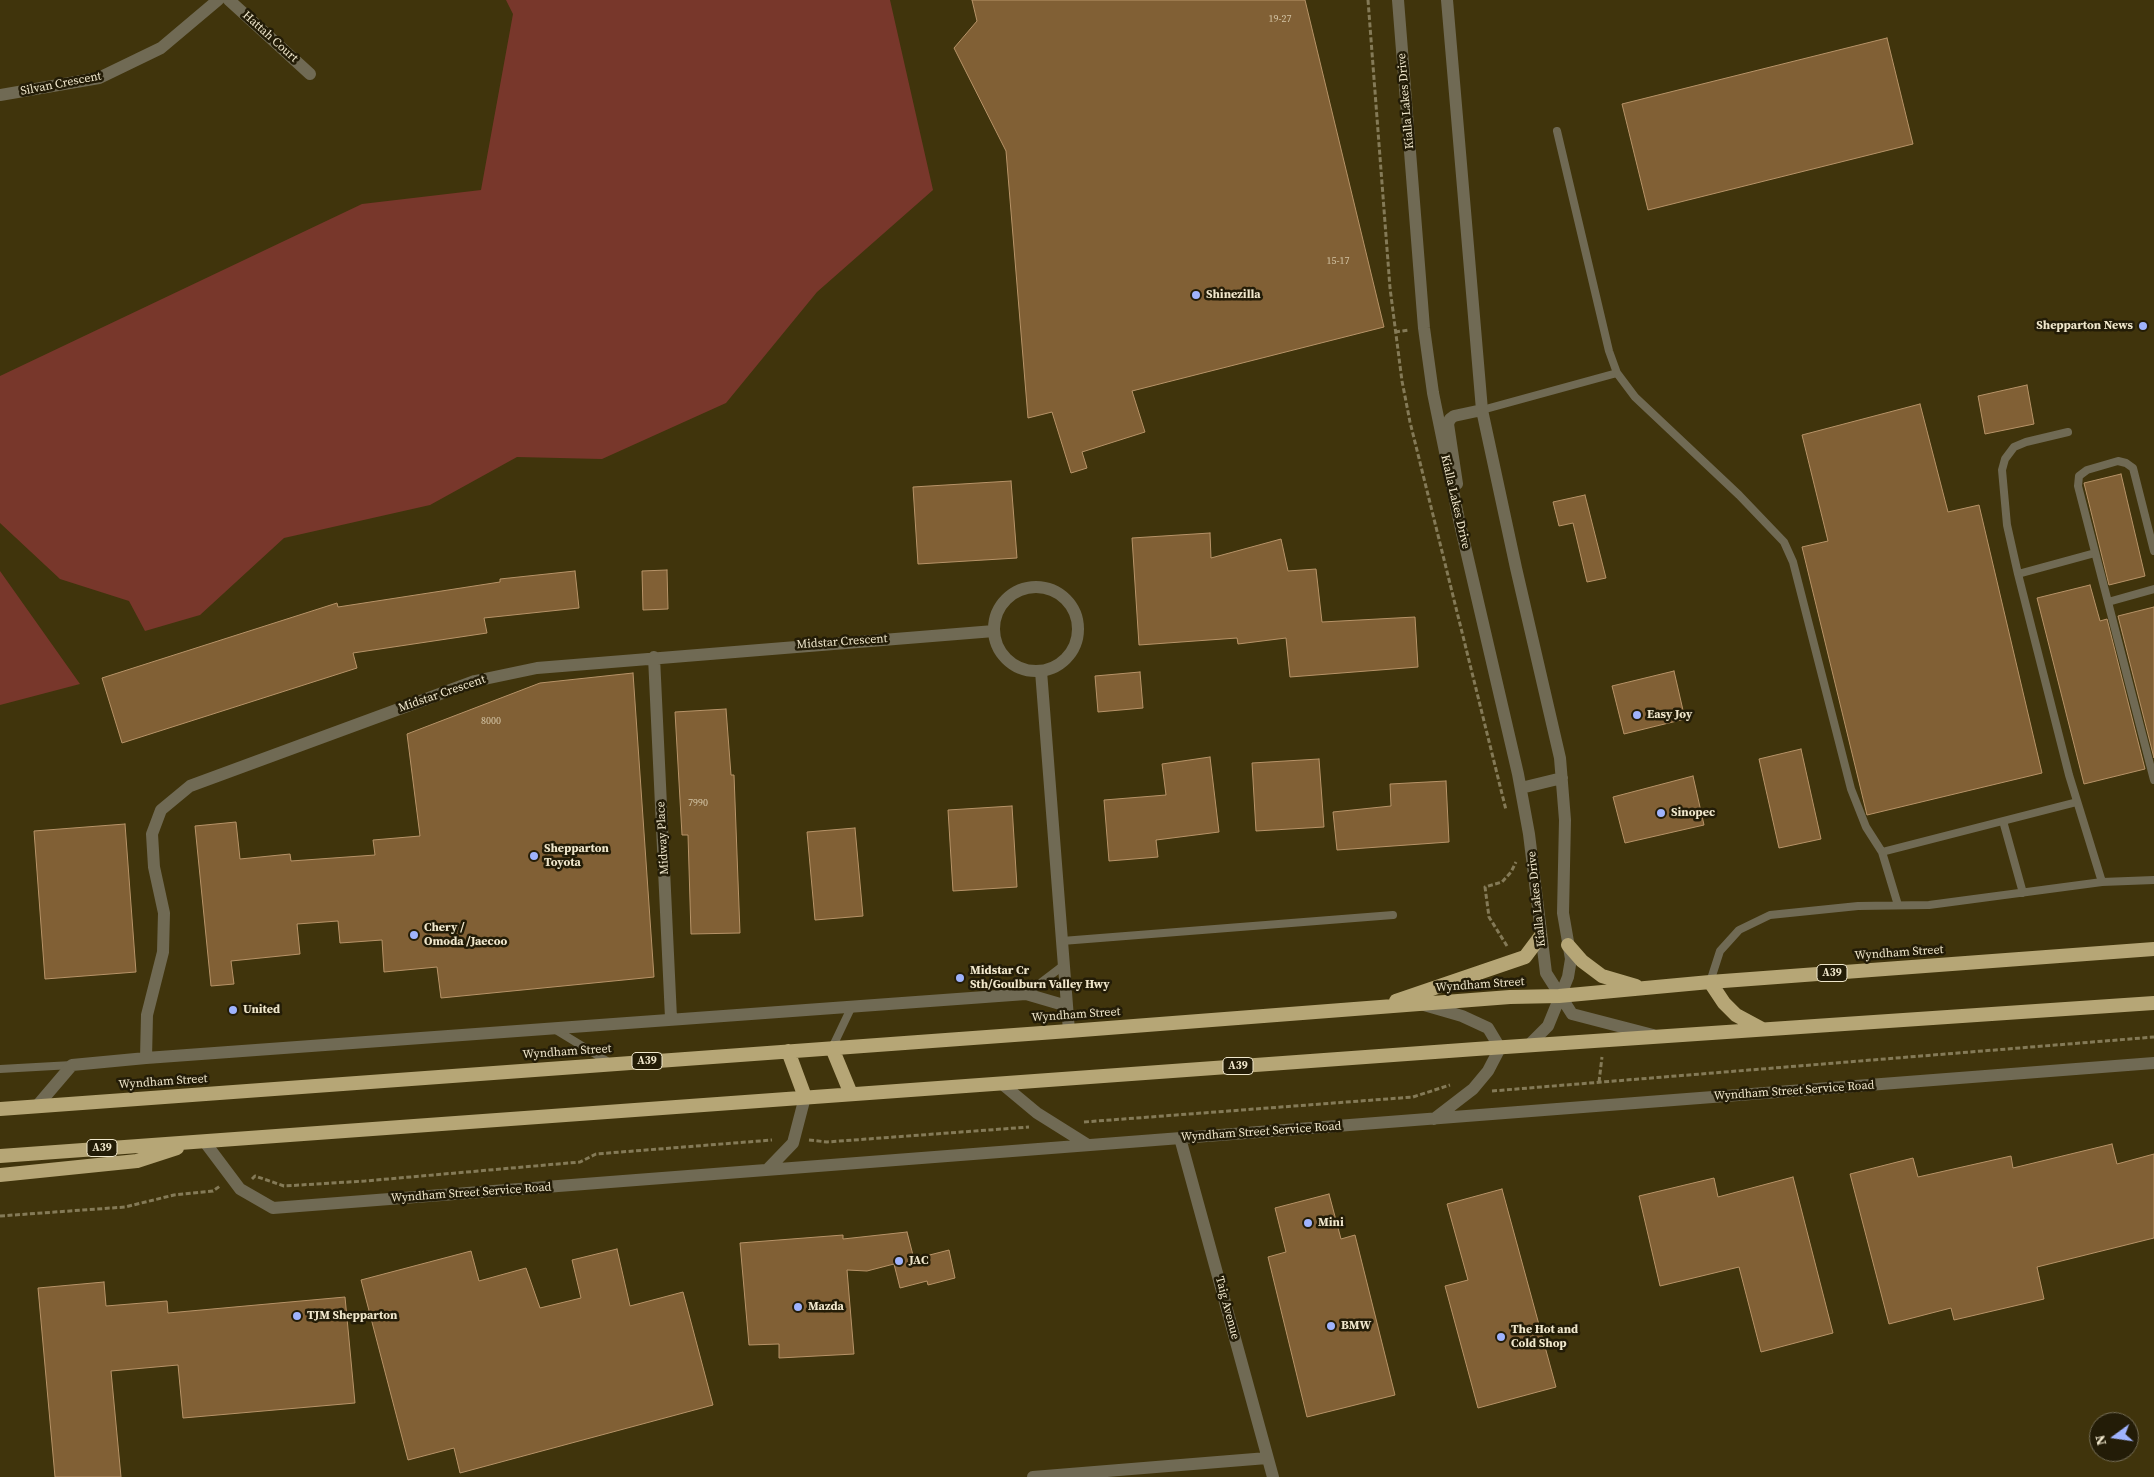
<!DOCTYPE html>
<html>
<head>
<meta charset="utf-8">
<style>
  body { margin:0 }
  #map { position:relative; width:2154px; height:1477px; overflow:hidden; background:#40340c; font-family:"Source Serif 4",serif }
  canvas { display:block }
  .north { position:absolute; left:2089px; top:1412px; width:50px; height:50px; box-sizing:border-box; background:#231c07; border:1px solid #756d56; border-radius:50%; rotate:256deg; font-size:14px; font-weight:700; line-height:20px; text-align:center; color:#f0e7cc }
  .north::after { content:''; display:block; margin:auto; width:18px; height:22px; background:#9fb3fd; clip-path:polygon(50% 0,100% 100%,50% 72%,0 100%) }
</style>
</head>
<body>
<div id="map">
<canvas width="2154" height="1477"></canvas>
<div class="north">N</div>
</div>
<script>
const c = document.querySelector('canvas').getContext('2d');
c.lineJoin = 'round';
function paint(path, color) { c.fillStyle = color; c.fill(path, 'evenodd'); }
const poly = rows => new Path2D(rows.map(r => 'M' + r).join(''));
function strokePath(path, color, width, dash) { c.strokeStyle = color; c.lineWidth = width; c.lineCap = dash ? 'butt' : 'round'; c.setLineDash(dash || []); c.stroke(path); }
function write(font, color, halo, rows, align = 'center') {
  c.font = font + ' "Source Serif 4",serif'; c.lineWidth = 5; c.setLineDash([]); c.textBaseline = 'middle'; c.strokeStyle = halo; c.fillStyle = color; for (const [text, x, y, turn = 0] of rows) {
    c.save(); c.translate(x, y); c.rotate((+turn || 0) * Math.PI / 180); c.textAlign = isNaN(turn) ? turn : align; if (halo) c.strokeText(text, 0, 0); c.fillText(text, 0, 0); c.restore();
  }
}
const green = poly([
  [506,0,890,0,933,190,817,292,726,403,602,459,517,457,430,505,284,538,200,615,145,631,129,601,60,579,0,523,0,376,362,204,481,190,513,14],
  [0,571,80,684,0,705]
]);
const building = poly([
  [972,0,1305,0,1384,327,1132,391,1145,432,1082,452,1087,468,1071,473,1052,412,1028,418,1006,151,954,48,977,21,972,0],
  [1887,38,1913,144,1648,210,1622,104,1887,38],
  [2027,385,2034,424,1985,434,1978,396,2027,385],
  [1920,404,1948,512,1979,505,2042,773,1867,815,1802,547,1828,541,1802,435,1920,404],
  [2121,474,2145,576,2109,585,2084,483,2121,474],
  [1011,481,1017,558,918,564,913,487,1011,481],
  [1585,495,1606,578,1587,582,1573,523,1559,526,1553,502,1585,495],
  [1210,533,1211,558,1281,539,1288,571,1316,569,1322,622,1415,617,1418,667,1290,677,1286,638,1238,644,1237,638,1139,645,1132,538,1210,533],
  [667,570,668,609,643,610,642,571,667,570],
  [575,571,579,608,484,618,487,633,353,653,357,668,122,743,102,678,337,603,338,607,500,582,500,579,575,571],
  [2090,585,2100,621,2107,619,2145,769,2084,784,2037,598,2090,585],
  [2154,607,2154,758,2118,616,2154,607],
  [1674,671,1685,719,1624,734,1612,686,1674,671],
  [1140,672,1143,708,1098,712,1095,676,1140,672],
  [633,673,654,977,441,998,437,967,384,972,382,940,340,943,338,921,297,924,300,954,231,961,234,984,211,986,195,826,236,822,240,859,290,854,291,861,375,855,373,840,420,836,407,734,540,683,633,673],
  [726,709,731,775,734,775,740,933,691,934,688,835,682,835,675,712,726,709],
  [1801,749,1821,839,1779,848,1759,759,1801,749],
  [1210,757,1219,832,1156,840,1158,857,1109,861,1104,800,1166,795,1162,764,1210,757],
  [1319,759,1324,827,1256,831,1252,763,1319,759],
  [1693,776,1704,825,1625,843,1613,797,1693,776],
  [1446,781,1449,842,1337,850,1333,812,1391,806,1390,784,1446,781],
  [1012,806,1017,887,953,891,948,810,1012,806],
  [125,824,136,972,45,979,34,831,125,824],
  [855,828,863,916,815,920,807,832,855,828],
  [2112,1144,2117,1164,2154,1154,2154,1238,2037,1267,2044,1299,1954,1320,1951,1308,1889,1324,1850,1174,1913,1158,1918,1177,2011,1156,2013,1168,2112,1144],
  [1793,1177,1833,1333,1761,1352,1739,1267,1660,1286,1639,1196,1714,1178,1718,1197,1793,1177],
  [1502,1189,1556,1387,1478,1408,1445,1286,1468,1280,1447,1204,1502,1189],
  [1329,1194,1341,1239,1355,1235,1395,1395,1307,1417,1268,1257,1286,1252,1275,1208,1329,1194],
  [907,1232,914,1259,949,1250,955,1278,928,1285,927,1281,900,1288,894,1264,867,1271,847,1270,854,1354,779,1358,779,1344,749,1345,740,1243,843,1235,843,1239,907,1232],
  [617,1249,630,1306,683,1292,713,1405,460,1473,454,1448,408,1460,361,1280,471,1251,479,1281,526,1268,540,1308,581,1298,572,1260,617,1249],
  [104,1282,106,1306,167,1301,168,1313,345,1297,355,1403,183,1418,178,1365,111,1371,121,1477,55,1477,38,1288,104,1282]
]);
const path = poly([
  [1368,0,1390,288,1402,381,1410,422,1506,810],
  [1395,332,1409,330],
  [1507,946,1489,917,1485,887,1502,882,1511,872,1516,862],
  [1599,1082,1602,1057],
  [1492,1091,2154,1037],
  [1084,1122,1413,1097,1450,1085],
  [809,1140,827,1142,1029,1127],
  [252,1179,255,1176,284,1186,365,1181,580,1162,596,1154,772,1140],
  [0,1216,125,1207,174,1195,213,1191,220,1186]
]);
const service = poly([
  [1557,131,1609,351,1617,373,1635,397,1739,495,1784,542,1793,562,1851,789,1866,827,1882,852,1898,905],
  [1482,410,1617,373],
  [2068,432,2026,442,2014,447,2005,459,2002,470,2007,525,2018,574,2069,775,2102,882],
  [2154,551,2133,468,2126,463,2118,461,2087,470,2079,476,2078,486,2154,780],
  [2018,574,2095,553],
  [2108,602,2154,589],
  [2003,821,2023,893],
  [1882,852,2077,802],
  [1062,941,1393,915],
  [1710,982,1720,951,1739,930,1770,915,1858,906,1929,905,2102,882,2154,880],
  [1026,994,1064,965],
  [556,1030,610,1063],
  [832,1048,852,1006],
  [0,1069,72,1065]
]);
const minor = poly([
  [229,0,310,74],
  [0,95,99,78,161,48,218,0],
  '994 629a42 42 0 1 1 84 0a42 42 0 1 1-84 0Z',
  [654,657,671,1018],
  [1041,671,1069,1031],
  [1424,1005,1462,1016,1488,1028,1500,1048,1488,1071,1473,1089,1434,1119],
  [146,1058,147,1015,163,952,164,913,154,867,152,834,161,810,190,786,475,681,537,668,994,631],
  [1001,1083,1037,1113,1088,1145],
  [37,1106,72,1065,146,1058,1026,994,1067,1006],
  [1180,1138,1273,1477],
  [204,1141,240,1189,273,1208,2154,1063],
  [767,1170,793,1143,805,1097],
  [1033,1477,1267,1458]
]);
const tertiary = poly([
  [1398,0,1424,328,1433,393,1459,520,1518,774,1529,834,1546,973,1572,1014,1653,1035],
  [1447,0,1482,410,1516,568,1560,758,1565,820,1563,913,1571,959,1568,977,1548,1026,1528,1046],
  [1457,484,1448,424,1450,419,1454,416,1482,410],
  [1521,788,1562,778]
]);
const trunk = poly([
  [1568,945,1582,961,1602,976,1636,986],
  [1710,982,1724,1003,1736,1015,1762,1029],
  [1396,1001,1525,957,1540,937],
  [832,1048,851,1094],
  [788,1051,805,1097],
  [0,1109,1069,1031,1510,997,1559,996,1710,982,2154,949],
  [0,1156,1476,1049,2154,1003],
  [0,1175,137,1161,177,1148]
]);
const markers = [
  [1196,295,5,"#9fb3fd"],
  [2143,326,5,"#9fb3fd"],
  [1637,715,5,"#9fb3fd"],
  [1661,813,5,"#9fb3fd"],
  [534,856,5,"#9fb3fd"],
  [414,935,5,"#9fb3fd"],
  [960,978,5,"#9fb3fd"],
  [233,1010,5,"#9fb3fd"],
  [1308,1223,5,"#9fb3fd"],
  [899,1261,5,"#9fb3fd"],
  [798,1307,5,"#9fb3fd"],
  [297,1316,5,"#9fb3fd"],
  [1331,1326,5,"#9fb3fd"],
  [1501,1337,5,"#9fb3fd"]
];
const numberNames = [
  ["19-27",1280,19],
  ["15-17",1338,261],
  ["8000",491,721],
  ["7990",698,803]
];
const shields = [
  [1832,973,30],
  [647,1061,30],
  [1238,1066,30],
  [102,1148,30]
];
const shieldNames = [
  ["A39",1832,973],
  ["A39",647,1061],
  ["A39",1238,1066],
  ["A39",102,1148]
];
const streetNames = [
  ["Hattah Court",270,37,42],
  ["Silvan Crescent",61,84,-11],
  ["Kialla Lakes Drive",1406,101,-95],
  ["Kialla Lakes Drive",1455,502,77],
  ["Midstar Crescent",842,642,-4],
  ["Midstar Crescent",442,694,-19],
  ["Midway Place",663,838,-93],
  ["Kialla Lakes Drive",1537,899,-96],
  ["Wyndham Street",1899,953,-4],
  ["Wyndham Street",1480,985,-4],
  ["Wyndham Street",1076,1015,-4],
  ["Wyndham Street",567,1052,-4],
  ["Wyndham Street",163,1082,-4],
  ["Wyndham Street Service Road",1794,1091,-4],
  ["Wyndham Street Service Road",1261,1132,-4],
  ["Wyndham Street Service Road",471,1193,-4],
  ["Taig Avenue",1227,1308,75]
];
const poiNames = [
  ["Shinezilla",1206,295],
  ["Shepparton News",2133,326,"right"],
  ["Easy Joy",1647,715],
  ["Sinopec",1671,813],
  ["Shepparton",544,849],
  ["Toyota",544,863],
  ["Chery /",424,928],
  ["Omoda /Jaecoo",424,942],
  ["Midstar Cr",970,971],
  ["Sth/Goulburn Valley Hwy",970,985],
  ["United",243,1010],
  ["Mini",1318,1223],
  ["JAC",909,1261],
  ["Mazda",808,1307],
  ["TJM Shepparton",307,1316],
  ["BMW",1341,1326],
  ["The Hot and",1511,1330],
  ["Cold Shop",1511,1344]
];
paint(green, '#78372b');
paint(building, '#816035');
strokePath(building, '#b79368', 1);
strokePath(path, '#847a57', 3, [5, 2.5]);
strokePath(service, '#706a54', 8);
strokePath(minor, '#706a54', 12);
strokePath(tertiary, '#706a54', 12);
strokePath(trunk, '#b6a676', 14);
for (const [x, y, r, color] of markers) { const dot = new Path2D(); dot.arc(x, y, r, 0, 2 * Math.PI); c.fillStyle = color; c.fill(dot); strokePath(dot, '#231c07', 2); }
write('10px', '#d4c5a6', null, numberNames);
for (const [x, y, w] of shields) { const box = new Path2D(); box.roundRect(x - w / 2, y - 8.5, w, 17, 4); c.fillStyle = '#231c07'; c.fill(box); strokePath(box, '#f0e7cc', 1); }
write('bold 11px', '#f0e7cc', null, shieldNames);
write('12px', '#f0e7cc', '#231c07', streetNames);
write('bold 12px', '#f0e7cc', '#231c07', poiNames, 'left');
</script>
</body>
</html>
